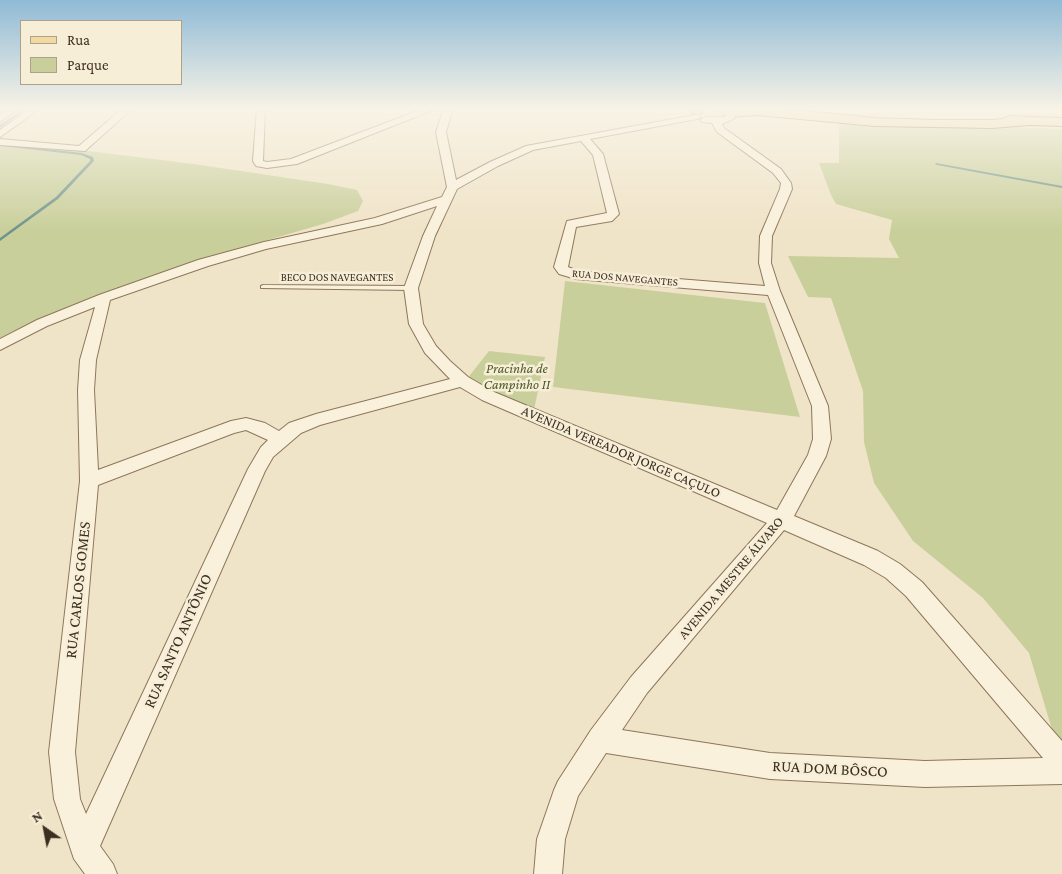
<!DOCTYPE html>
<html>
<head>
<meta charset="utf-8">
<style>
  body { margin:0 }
  #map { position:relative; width:1062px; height:874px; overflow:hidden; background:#f0e4c8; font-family:"Crimson Pro",serif }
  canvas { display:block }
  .legend { position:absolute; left:20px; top:20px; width:162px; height:65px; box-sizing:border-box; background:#f7eed8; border:1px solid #ada18e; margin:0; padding:6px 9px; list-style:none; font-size:15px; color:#3d2e20 }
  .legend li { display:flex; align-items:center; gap:10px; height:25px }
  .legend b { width:25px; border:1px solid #ada18e }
  .north { position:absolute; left:20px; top:804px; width:50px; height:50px; -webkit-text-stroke:4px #f7eed8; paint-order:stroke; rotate:327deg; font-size:14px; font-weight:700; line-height:20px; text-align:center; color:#3d2e20 }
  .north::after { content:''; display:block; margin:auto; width:18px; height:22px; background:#3d2e20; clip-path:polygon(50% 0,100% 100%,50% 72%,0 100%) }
</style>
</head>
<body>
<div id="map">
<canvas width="1062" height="874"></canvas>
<ul class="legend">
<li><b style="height:6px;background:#f3d9a0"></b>Rua</li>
<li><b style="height:14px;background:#c9cf9b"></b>Parque</li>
</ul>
<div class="north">N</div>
</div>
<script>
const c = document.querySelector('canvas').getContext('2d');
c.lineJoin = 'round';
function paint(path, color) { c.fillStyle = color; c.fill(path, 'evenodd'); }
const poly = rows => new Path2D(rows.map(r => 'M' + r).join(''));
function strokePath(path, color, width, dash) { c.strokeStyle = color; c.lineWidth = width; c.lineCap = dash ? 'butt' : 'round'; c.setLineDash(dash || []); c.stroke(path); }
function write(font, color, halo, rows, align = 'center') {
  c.font = font + ' "Crimson Pro",serif'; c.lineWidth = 5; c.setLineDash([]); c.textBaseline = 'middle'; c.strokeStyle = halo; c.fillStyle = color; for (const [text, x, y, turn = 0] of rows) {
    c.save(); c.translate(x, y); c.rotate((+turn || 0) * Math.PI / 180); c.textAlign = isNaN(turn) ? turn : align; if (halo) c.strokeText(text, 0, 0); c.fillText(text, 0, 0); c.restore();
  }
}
const green = poly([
  [839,121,1062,129,1062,746,1054,736,1029,653,983,598,913,541,874,483,864,442,863,391,831,298,808,297,788,256,899,258,889,239,892,220,836,204,831,195,819,163,839,163],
  [0,144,81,150,194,164,328,184,357,190,363,201,358,211,323,224,182,265,76,304,0,340],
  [565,281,765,303,800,417,553,387],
  [489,351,545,357,534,410,466,380]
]);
const stream = poly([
  [24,108,28,108,0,128,0,125,24,108],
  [0,144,82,153,93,157,94,161,58,199,0,241,0,238,56,197,90,161,90,159,81,155,1,146,0,144],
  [936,163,1062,186,1062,188,937,165,935,164,936,163]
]);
const lane = poly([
  [263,285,411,286,414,288,411,290,261,288,261,286,263,285]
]);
const street = poly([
  [9,108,20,108,0,122,0,115,9,108],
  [31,108,41,108,0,137,0,130,31,108],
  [123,108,133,108,85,151,0,145,0,139,79,146,123,108],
  [257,108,265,108,263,161,267,162,291,159,425,108,438,108,297,164,267,168,256,166,253,161,257,108],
  [444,108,453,108,446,132,456,180,490,162,526,146,700,114,700,118,697,119,590,139,603,154,619,214,612,221,576,227,568,267,578,271,765,286,759,263,760,236,780,189,781,183,773,173,717,132,712,123,702,122,700,120,705,117,725,117,725,114,716,108,728,108,733,111,735,118,722,124,724,128,781,169,791,183,792,189,772,236,771,263,780,291,828,406,831,439,826,456,794,516,878,551,900,564,922,582,1062,741,1062,784,925,787,770,779,606,753,578,796,565,839,562,874,534,874,537,839,554,790,558,781,591,730,631,677,767,523,482,400,460,387,320,425,301,433,273,457,265,471,100,846,113,864,117,874,85,874,74,859,54,799,49,752,80,481,78,390,80,360,95,307,47,326,0,350,0,339,37,320,99,295,198,260,264,242,375,218,442,197,447,187,436,132,444,108],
  [581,141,593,155,607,213,567,221,554,267,559,274,576,279,768,295,812,406,813,439,808,455,777,510,494,392,468,377,450,361,436,346,423,324,418,288,435,236,457,189,498,166,533,150,581,141],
  [437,206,423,236,404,288,409,324,425,353,450,379,316,414,289,423,279,431,265,423,246,418,231,421,98,470,94,390,96,360,110,300,208,266,266,249,382,224,437,206],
  [246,430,268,440,261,447,248,469,86,814,80,799,75,752,98,485,234,433,246,430],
  [784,530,864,565,886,578,906,596,1043,758,925,761,770,753,622,730,647,693,784,530]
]);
const primary = poly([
  [687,108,703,108,704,110,702,113,697,114,692,113,687,108],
  [735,108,775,108,875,118,935,120,992,120,1003,119,1009,116,1062,118,1062,126,1029,125,992,128,875,126,757,115,730,117,725,116,723,113,725,110,735,108]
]);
const farStreetnames = [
  ["BECO DOS NAVEGANTES",337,278],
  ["RUA DOS NAVEGANTES",625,278,5]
];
const parkNames = [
  ["Pracinha de",517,369],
  ["Campinho II",517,385]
];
const streetNames = [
  ["AVENIDA VEREADOR JORGE CAÇULO",621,452,23],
  ["AVENIDA MESTRE ÁLVARO",731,578,-50]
];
const nearStreetnames = [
  ["RUA CARLOS GOMES",78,590,-84],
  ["RUA SANTO ANTÔNIO",178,641,-66],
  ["RUA DOM BÔSCO",830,769,3]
];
paint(green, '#c9cf9b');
paint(stream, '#6f938a');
strokePath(lane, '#8d765c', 2);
strokePath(street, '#8d765c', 2);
strokePath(primary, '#5b4430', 2);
paint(lane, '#faf1dc');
paint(street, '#faf1dc');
paint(primary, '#f3d9a0');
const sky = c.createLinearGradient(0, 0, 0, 231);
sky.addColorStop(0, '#8fbad6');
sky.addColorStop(0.47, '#f8f3e6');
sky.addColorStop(1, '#f8f3e600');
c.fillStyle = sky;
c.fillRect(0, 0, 1062, 231);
write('11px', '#3d2e20', '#f7eed8', farStreetnames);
write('italic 14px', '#4d5a26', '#f7eed8', parkNames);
write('14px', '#3d2e20', '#f7eed8', streetNames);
write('16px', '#3d2e20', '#f7eed8', nearStreetnames);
</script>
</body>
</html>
